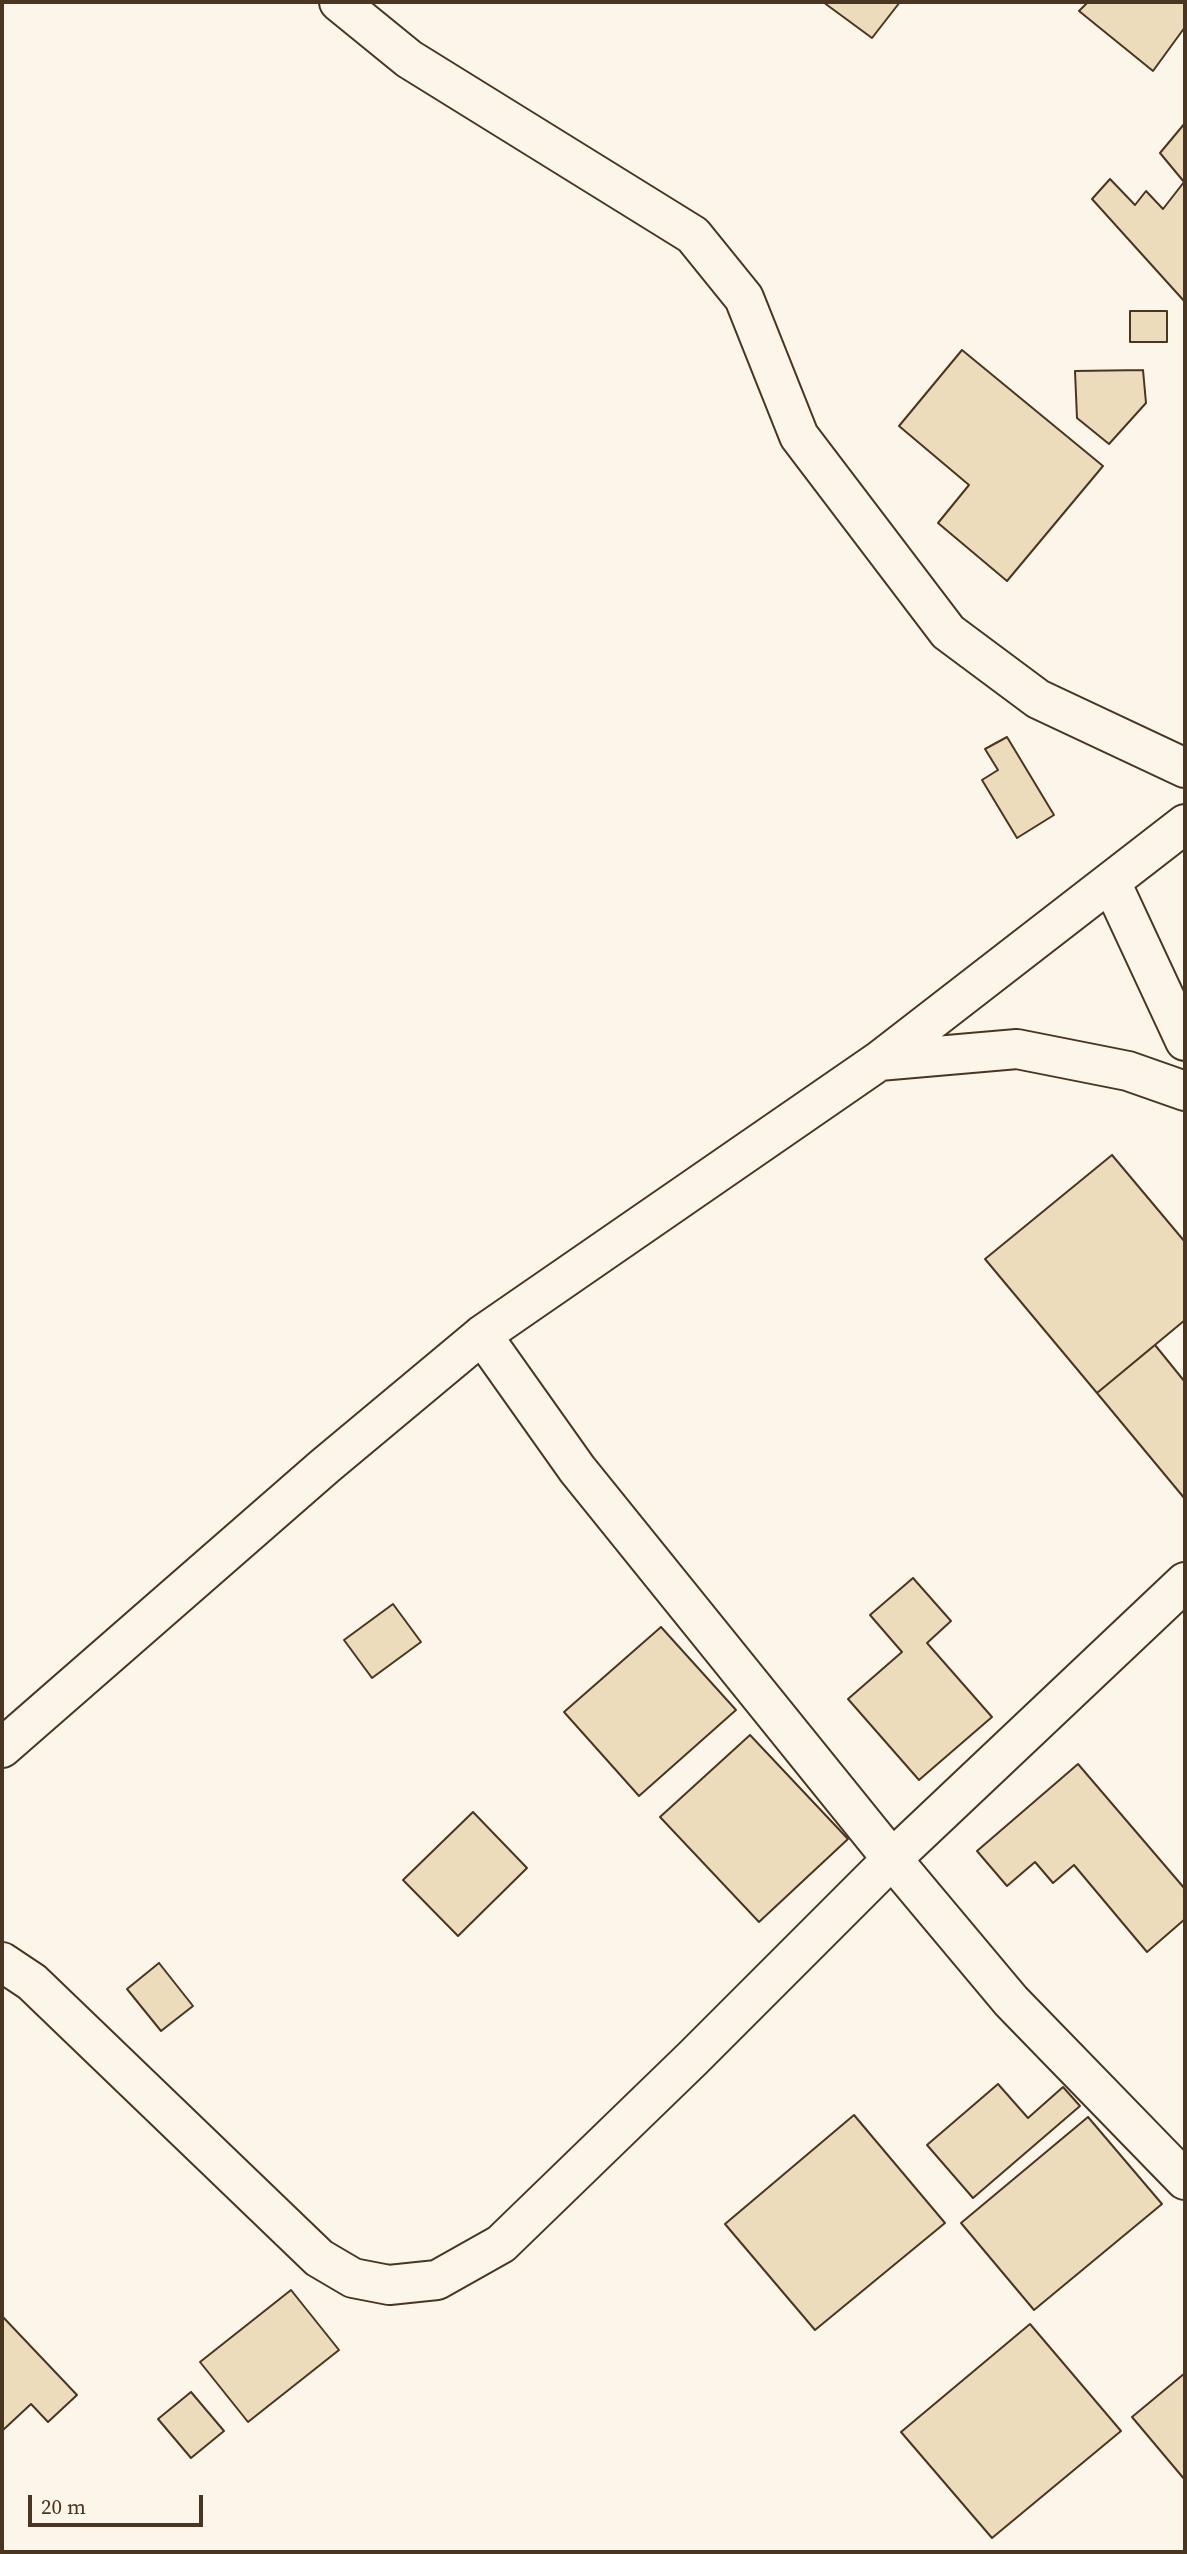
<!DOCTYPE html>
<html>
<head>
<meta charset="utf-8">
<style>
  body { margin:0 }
  #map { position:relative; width:1187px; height:2554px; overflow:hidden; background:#fbf6e9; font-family:"Source Serif 4",serif }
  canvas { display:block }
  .frame { position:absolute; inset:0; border:4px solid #4a3520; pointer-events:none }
  .scale { position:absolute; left:28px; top:2495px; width:175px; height:32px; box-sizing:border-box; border:4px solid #4a3520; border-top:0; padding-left:9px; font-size:21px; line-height:24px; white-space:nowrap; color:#4a3520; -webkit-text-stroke:5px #fbf6e9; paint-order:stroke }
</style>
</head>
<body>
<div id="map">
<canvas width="1187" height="2554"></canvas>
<div class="frame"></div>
<div class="scale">20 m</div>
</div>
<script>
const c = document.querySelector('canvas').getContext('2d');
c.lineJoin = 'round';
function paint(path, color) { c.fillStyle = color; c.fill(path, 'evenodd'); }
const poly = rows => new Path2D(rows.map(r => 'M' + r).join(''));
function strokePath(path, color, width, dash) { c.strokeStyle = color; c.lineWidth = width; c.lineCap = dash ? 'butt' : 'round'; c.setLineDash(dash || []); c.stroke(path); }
const building = poly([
  [823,2,900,2,872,38,823,2],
  [1088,2,1185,2,1185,27,1153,71,1079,11,1088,2],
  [1185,123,1185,302,1092,199,1110,179,1135,205,1146,191,1163,209,1184,182,1160,153,1185,123],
  [1130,311,1167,311,1167,342,1130,342,1130,311],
  [962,350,1103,466,1007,581,938,523,969,485,899,426,962,350],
  [1143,370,1146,403,1109,444,1077,418,1075,371,1143,370],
  [1007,737,1054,815,1017,838,982,780,998,770,985,749,1007,737],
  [1112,1155,1185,1242,1185,1320,1097,1393,985,1259,1112,1155],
  [1155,1345,1185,1382,1185,1499,1097,1393,1155,1345],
  [913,1578,951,1621,927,1643,992,1717,919,1780,848,1699,902,1652,870,1615,913,1578],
  [393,1604,421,1642,372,1678,344,1640,393,1604],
  [661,1627,736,1710,639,1796,564,1712,661,1627],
  [750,1735,848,1839,759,1922,660,1817,750,1735],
  [1078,1764,1185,1889,1185,1919,1147,1952,1074,1865,1053,1883,1035,1862,1007,1886,977,1851,1078,1764],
  [473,1812,527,1868,458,1936,403,1880,473,1812],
  [159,1963,193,2006,161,2031,127,1989,159,1963],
  [998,2084,1028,2118,1063,2087,1080,2106,973,2198,927,2145,998,2084],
  [854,2115,945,2223,815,2330,725,2224,854,2115],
  [1088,2117,1162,2204,1034,2310,961,2223,1088,2117],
  [291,2290,339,2350,248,2422,200,2362,291,2290],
  [2,2316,77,2395,48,2422,31,2404,2,2431,2,2316],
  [1030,2324,1121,2431,992,2538,901,2432,1030,2324],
  [1185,2373,1185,2480,1132,2417,1185,2373],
  [191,2392,224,2431,191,2458,158,2419,191,2392]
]);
const minor = poly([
  [339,2,409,59,693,235,744,298,799,436,948,632,1038,699,1185,768],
  [1111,882,1185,1041],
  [879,1061,1017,1049,1128,1071,1185,1091],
  [482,1335,577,1469,892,1859,1011,2001,1185,2180],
  [2,1748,325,1466,482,1335,879,1061,1185,824],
  [2,1962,32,1982,319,2258,353,2278,389,2285,437,2280,501,2244,693,2058,892,1859,1185,1582]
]);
paint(building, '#ecdcbc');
strokePath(building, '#4a3520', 2);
strokePath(minor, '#4a3520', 42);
strokePath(minor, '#fbf6e9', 38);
</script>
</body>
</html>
